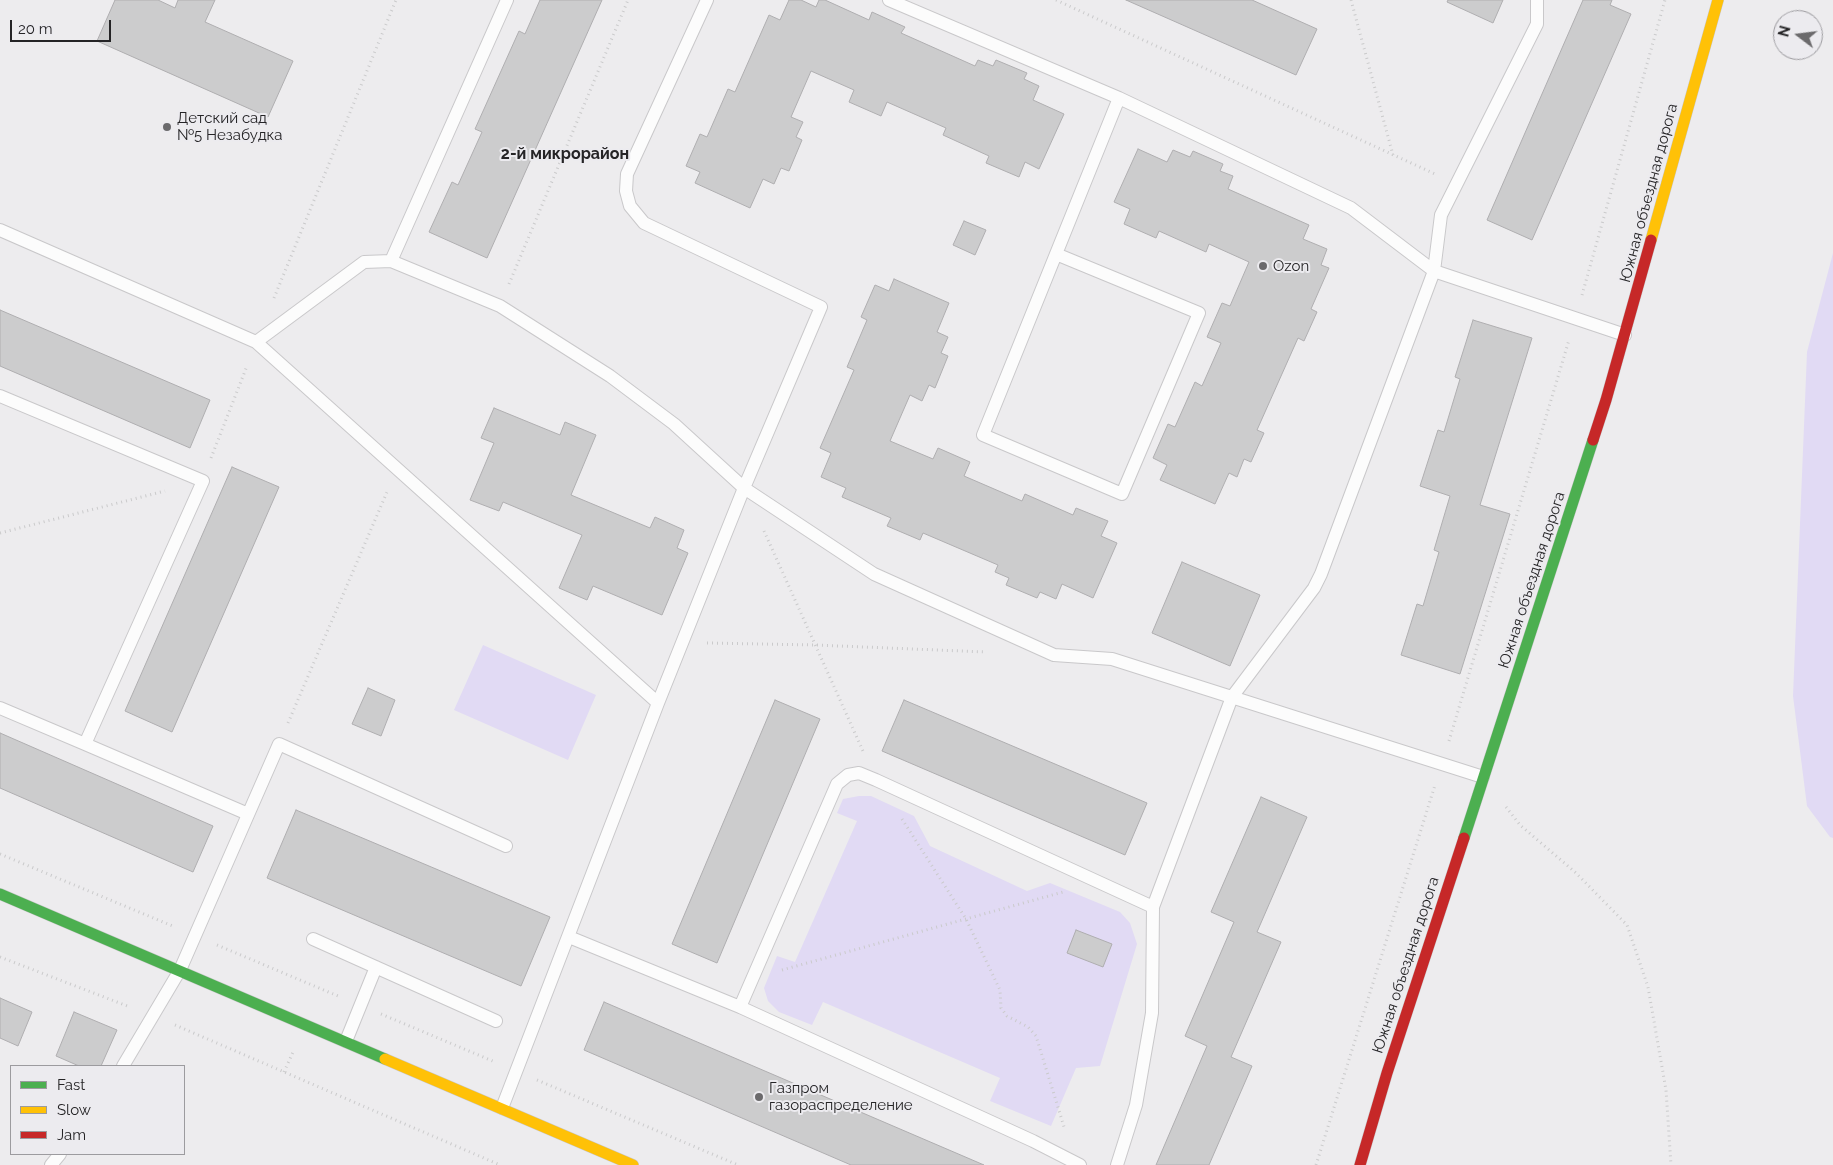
<!DOCTYPE html>
<html>
<head>
<meta charset="utf-8">
<style>
  body { margin:0 }
  #map { position:relative; width:1833px; height:1165px; overflow:hidden; background:#edecee; font-family:Raleway,sans-serif }
  canvas { display:block }
  .legend { position:absolute; left:10px; top:1065px; width:175px; height:90px; box-sizing:border-box; background:#ecebef; border:1px solid #9c9b9f; margin:0; padding:6px 9px; list-style:none; font-size:15px; color:#252426 }
  .legend li { display:flex; align-items:center; gap:10px; height:25px }
  .legend b { width:25px; border:1px solid #9c9b9f }
  .north { position:absolute; left:1773px; top:10px; width:50px; height:50px; box-sizing:border-box; background:#ecebef; border:1px solid #9c9b9f; border-radius:50%; rotate:285deg; font-size:14px; font-weight:700; line-height:20px; text-align:center; color:#252426 }
  .north::after { content:''; display:block; margin:auto; width:18px; height:22px; background:#6b6a6c; clip-path:polygon(50% 0,100% 100%,50% 72%,0 100%) }
  .scale { position:absolute; left:10px; top:20px; width:101px; height:22px; box-sizing:border-box; border:2px solid #252426; border-top:0; padding-left:6px; font-size:15px; line-height:18px; white-space:nowrap; color:#252426; -webkit-text-stroke:4px #ecebef; paint-order:stroke }
</style>
</head>
<body>
<div id="map">
<canvas width="1833" height="1165"></canvas>
<ul class="legend">
<li><b style="height:6px;background:#4caf50"></b>Fast</li>
<li><b style="height:6px;background:#ffc107"></b>Slow</li>
<li><b style="height:6px;background:#c62828"></b>Jam</li>
</ul>
<div class="north">N</div>
<div class="scale">20 m</div>
</div>
<script>
const c = document.querySelector('canvas').getContext('2d');
c.lineJoin = 'round';
function paint(path, color) { c.fillStyle = color; c.fill(path, 'evenodd'); }
const poly = rows => new Path2D(rows.map(r => 'M' + r).join(''));
function strokePath(path, color, width, dash) { c.strokeStyle = color; c.lineWidth = width; c.lineCap = dash ? 'butt' : 'round'; c.setLineDash(dash || []); c.stroke(path); }
function write(font, color, halo, rows, align = 'center') {
  c.font = font + ' Raleway,sans-serif'; c.lineWidth = 4; c.setLineDash([]); c.textBaseline = 'middle'; c.strokeStyle = halo; c.fillStyle = color; for (const [text, x, y, turn = 0] of rows) {
    c.save(); c.translate(x, y); c.rotate((+turn || 0) * Math.PI / 180); c.textAlign = isNaN(turn) ? turn : align; if (halo) c.strokeText(text, 0, 0); c.fillText(text, 0, 0); c.restore();
  }
}
const green = poly([
  [1833,253,1833,838,1830,837,1807,806,1793,696,1807,352],
  [483,645,596,695,568,760,454,710],
  [859,796,871,796,914,816,930,846,1027,891,1050,883,1120,912,1130,923,1137,944,1100,1066,1076,1068,1051,1126,990,1101,1000,1078,823,1002,812,1025,779,1012,768,1001,764,988,777,956,795,962,857,821,837,813,843,799]
]);
const building = poly([
  [115,0,158,0,175,8,178,0,215,0,205,22,293,61,268,117,97,41,115,0],
  [540,0,602,0,487,258,429,232,452,182,458,185,482,132,475,129,519,31,525,34,540,0],
  [789,0,801,0,816,7,819,0,825,0,869,20,872,12,905,27,901,33,975,66,978,60,993,66,996,60,1027,73,1024,79,1039,86,1033,100,1064,114,1039,169,1025,162,1019,177,986,163,989,156,943,135,946,128,887,102,881,116,849,102,854,90,811,71,791,117,803,122,796,137,802,140,789,171,781,168,774,184,763,179,750,208,695,183,700,172,686,166,700,134,707,137,728,89,735,92,769,15,780,20,789,0],
  [1126,0,1252,0,1317,29,1296,75,1126,0],
  [1448,0,1503,0,1493,23,1447,2,1448,0],
  [1583,0,1612,0,1610,5,1631,14,1532,240,1487,220,1583,0],
  [1138,149,1167,162,1173,150,1190,157,1193,151,1223,164,1220,171,1233,176,1228,189,1309,225,1303,239,1327,249,1321,265,1329,268,1311,309,1317,312,1304,341,1298,338,1257,430,1264,433,1251,462,1244,459,1237,477,1229,473,1215,504,1160,480,1167,465,1153,458,1168,424,1175,427,1195,382,1202,386,1221,343,1207,337,1222,303,1230,306,1249,262,1209,244,1206,252,1159,231,1156,238,1124,224,1130,209,1114,202,1138,149],
  [964,221,986,230,975,255,953,245,964,221],
  [894,279,949,303,937,332,948,337,941,353,948,356,935,388,929,385,922,401,910,395,890,441,933,459,938,448,970,462,964,476,1022,501,1025,494,1073,515,1076,508,1108,521,1101,536,1117,543,1093,598,1062,584,1056,599,1040,592,1037,598,1006,585,1009,578,995,572,998,565,923,533,920,540,887,526,891,518,842,497,846,488,821,477,831,453,820,448,854,370,847,367,867,320,861,317,875,285,889,291,894,279],
  [0,310,210,400,190,448,0,366,0,310],
  [1473,320,1532,338,1480,505,1510,514,1460,674,1401,655,1417,604,1423,606,1439,552,1434,550,1450,496,1420,486,1438,430,1444,432,1460,379,1455,377,1473,320],
  [494,408,560,435,565,422,596,435,571,495,650,528,655,517,684,530,677,548,688,553,662,615,593,586,587,600,559,588,582,535,503,502,499,511,470,500,494,443,481,438,494,408],
  [232,467,279,487,172,732,125,711,232,467],
  [1182,562,1260,595,1230,666,1152,633,1182,562],
  [368,688,395,700,381,736,352,724,368,688],
  [775,700,820,719,717,963,672,944,775,700],
  [904,700,1147,803,1125,855,882,751,904,700],
  [0,733,213,826,193,872,0,788,0,733],
  [1261,797,1307,817,1257,932,1281,942,1231,1057,1252,1066,1209,1165,1156,1165,1207,1046,1185,1036,1234,922,1211,912,1261,797],
  [296,810,550,917,521,986,267,878,296,810],
  [1076,930,1112,944,1103,967,1067,953,1076,930],
  [0,998,32,1012,18,1046,0,1038,0,998],
  [604,1002,984,1165,851,1165,584,1050,604,1002],
  [74,1012,117,1030,101,1066,79,1066,56,1056,74,1012]
]);
const path = poly([
  [1056,0,1435,174],
  [1351,0,1393,155],
  [509,284,628,0],
  [1582,295,1665,0],
  [274,298,396,0],
  [211,458,247,366],
  [764,531,863,751],
  [0,533,165,491],
  [707,643,815,645,986,652],
  [288,723,387,492],
  [1449,741,1569,340],
  [1506,807,1520,825,1576,873,1627,925,1648,987,1666,1090,1671,1165],
  [902,819,966,919,1000,990,1001,1008,1007,1016,1028,1027,1036,1036,1065,1130],
  [0,854,175,927],
  [217,945,338,996],
  [0,957,130,1007],
  [782,970,1063,892],
  [381,1014,495,1062],
  [175,1025,500,1165],
  [284,1072,293,1052],
  [537,1080,738,1165],
  [1316,1165,1435,785]
]);
const lane = poly([
  [889,0,1119,98,1351,208,1434,271,1625,335],
  [0,230,256,342,658,703],
  [1056,254,1199,313,1122,494,983,435,1056,254,1119,98],
  [391,261,507,0],
  [256,342,364,262,391,261,500,306,610,376,674,424,744,488,874,574,1054,655,1112,659,1483,777],
  [0,396,203,481,85,744,0,708],
  [85,744,248,814],
  [569,937,740,1007,1033,1141,1080,1165],
  [313,939,496,1021],
  [740,1007,837,784,848,775,859,773,876,780,1153,907],
  [346,1041,376,967],
  [123,1066,180,970,279,744,506,846],
  [502,1108,658,703,744,488,821,307,644,223,630,206,626,191,627,174,707,0],
  [51,1165,60,1154],
  [1117,1165,1136,1105,1152,1013,1153,907,1232,697,1314,588,1321,574,1434,271,1441,215,1537,24,1537,0]
]);
const fast = poly([
  [1464,838,1593,440],
  [0,894,385,1059]
]);
const slow = poly([
  [1651,240,1718,0],
  [385,1059,633,1165]
]);
const jam = poly([
  [1593,440,1606,400,1651,240],
  [1360,1165,1387,1073,1464,838]
]);
const markers = [
  [167,127,5,"#6b6a6c"],
  [1263,266,5,"#6b6a6c"],
  [759,1097,5,"#6b6a6c"]
];
const poiNames = [
  ["Детский сад",177,118],
  ["№5 Незабудка",177,135],
  ["Ozon",1273,266],
  ["Газпром",769,1088],
  ["газораспределение",769,1105]
];
const streetNames = [
  ["Южная объездная дорога",1649,193,-75],
  ["Южная объездная дорога",1532,580,-72],
  ["Южная объездная дорога",1406,965,-72]
];
const neighbourhoodNames = [
  ["2-й микрорайон",565,154]
];
paint(green, '#e1daf4');
paint(building, '#cccccd');
strokePath(building, '#afaeb0', 1);
strokePath(lane, '#c9c8ca', 14);
strokePath(fast, '#c9c8ca', 12);
strokePath(slow, '#c9c8ca', 12);
strokePath(jam, '#c9c8ca', 12);
strokePath(path, '#cacacb', 3, [1, 4]);
strokePath(lane, '#fcfcfc', 12);
strokePath(fast, '#4caf50', 11);
strokePath(slow, '#ffc107', 11);
strokePath(jam, '#c62828', 11);
for (const [x, y, r, color] of markers) { const dot = new Path2D(); dot.arc(x, y, r, 0, 2 * Math.PI); c.fillStyle = color; c.fill(dot); strokePath(dot, '#ecebef', 2); }
write('15px', '#252426', '#ecebef', poiNames, 'left');
write('15px', '#252426', '#ecebef', streetNames);
write('bold 16px', '#252426', '#ecebef', neighbourhoodNames);
</script>
</body>
</html>
